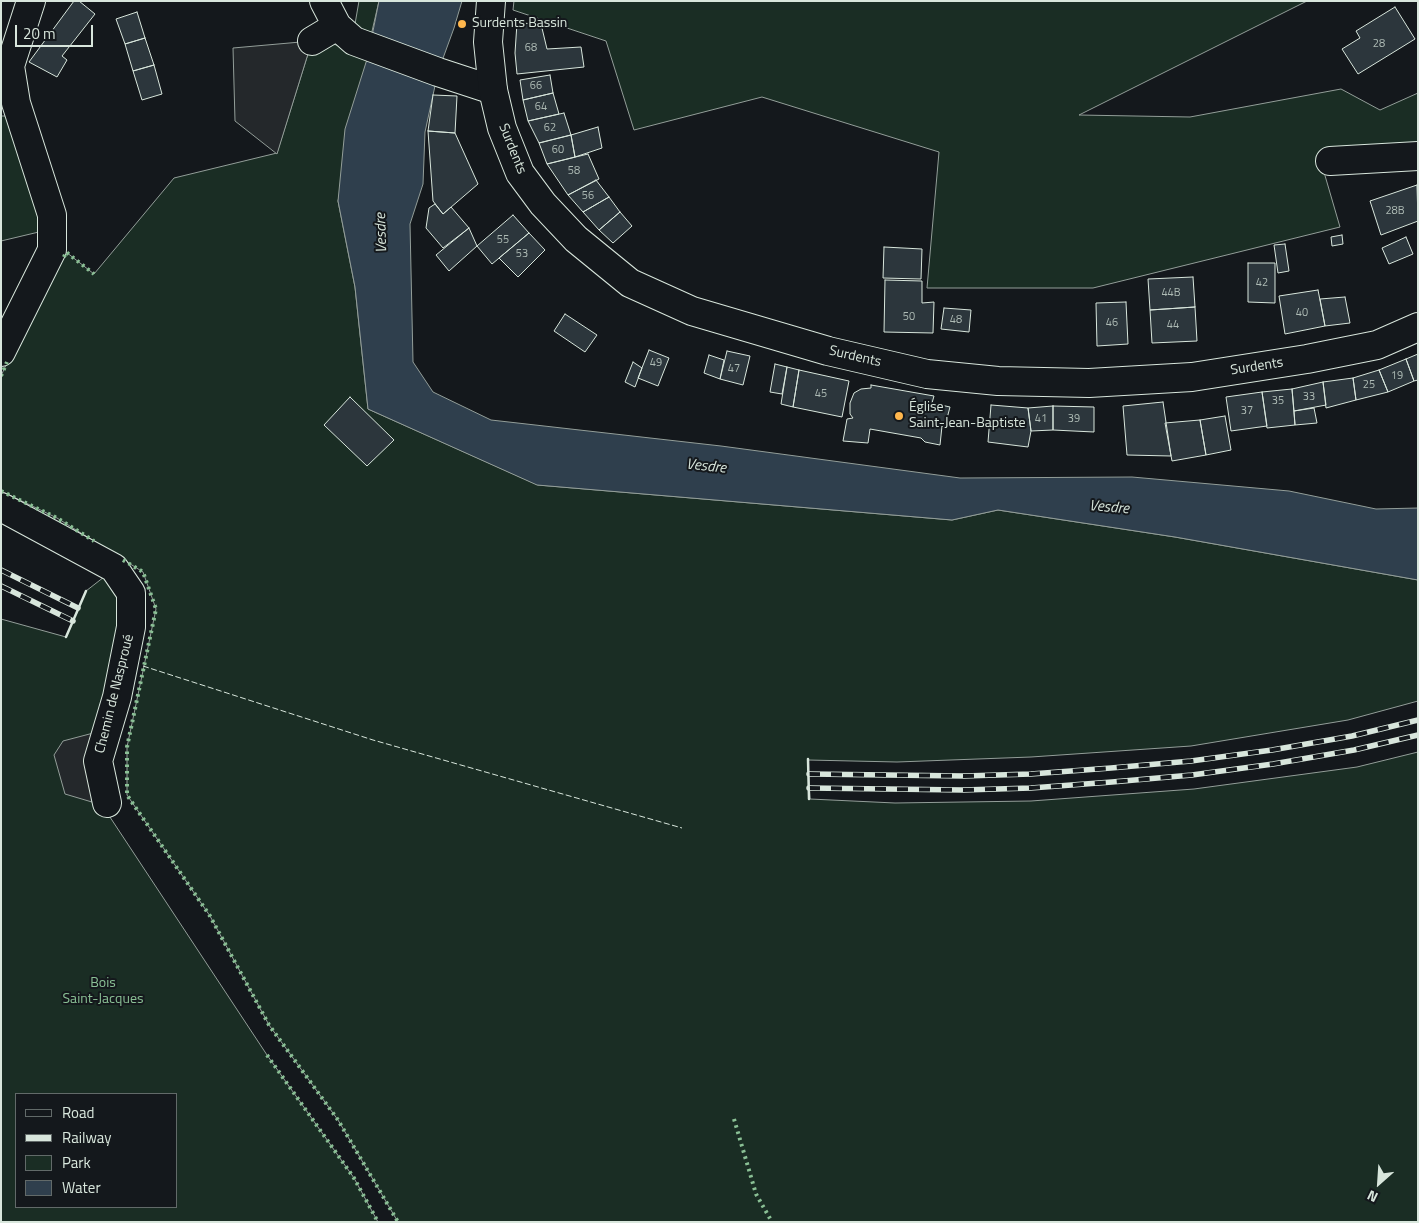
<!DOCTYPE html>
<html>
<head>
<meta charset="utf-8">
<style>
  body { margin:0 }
  #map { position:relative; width:1419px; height:1223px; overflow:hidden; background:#14181c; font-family:"Titillium Web",sans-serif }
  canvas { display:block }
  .frame { position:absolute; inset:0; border:2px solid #d8e6dc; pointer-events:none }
  .legend { position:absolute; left:15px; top:1093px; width:162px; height:115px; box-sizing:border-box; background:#14181c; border:1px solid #626a69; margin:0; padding:6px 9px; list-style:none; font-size:15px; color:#d8e6dc }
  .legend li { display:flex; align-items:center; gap:10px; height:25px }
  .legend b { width:25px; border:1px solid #626a69 }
  .north { position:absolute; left:1354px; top:1158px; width:50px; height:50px; -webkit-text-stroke:4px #14181c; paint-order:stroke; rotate:206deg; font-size:14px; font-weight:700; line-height:20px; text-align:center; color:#d8e6dc }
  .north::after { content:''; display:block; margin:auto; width:18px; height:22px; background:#d8e6dc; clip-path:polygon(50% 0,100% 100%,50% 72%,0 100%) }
  .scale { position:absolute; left:15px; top:25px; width:78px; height:22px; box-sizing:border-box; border:2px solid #d8e6dc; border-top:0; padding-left:6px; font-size:15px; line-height:18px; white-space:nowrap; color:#d8e6dc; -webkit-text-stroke:4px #14181c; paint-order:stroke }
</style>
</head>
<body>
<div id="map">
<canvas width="1419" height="1223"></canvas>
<div class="frame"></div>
<ul class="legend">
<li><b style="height:6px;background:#14181c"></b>Road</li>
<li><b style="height:6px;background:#d8e6dc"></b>Railway</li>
<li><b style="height:14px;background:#1a2d24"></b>Park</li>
<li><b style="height:14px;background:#2f3f4d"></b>Water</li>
</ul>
<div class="north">N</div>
<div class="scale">20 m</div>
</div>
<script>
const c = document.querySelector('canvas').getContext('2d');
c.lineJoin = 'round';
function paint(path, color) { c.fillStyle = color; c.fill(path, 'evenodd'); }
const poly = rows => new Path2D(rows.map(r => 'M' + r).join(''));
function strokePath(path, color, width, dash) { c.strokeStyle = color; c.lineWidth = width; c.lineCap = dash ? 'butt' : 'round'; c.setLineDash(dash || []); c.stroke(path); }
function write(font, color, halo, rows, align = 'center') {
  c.font = font + ' "Titillium Web",sans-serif'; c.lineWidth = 4; c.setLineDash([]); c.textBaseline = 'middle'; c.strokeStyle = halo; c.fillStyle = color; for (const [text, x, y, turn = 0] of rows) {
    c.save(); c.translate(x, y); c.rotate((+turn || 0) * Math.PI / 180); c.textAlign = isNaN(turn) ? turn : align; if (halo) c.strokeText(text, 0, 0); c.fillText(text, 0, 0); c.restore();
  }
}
const green = poly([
  [359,1,379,1,370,40,355,24,359,1],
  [514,1,1307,1,1079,115,1190,117,1341,89,1380,110,1418,93,1418,144,1319,155,1340,227,1093,288,927,288,939,152,762,97,634,130,606,41,513,10,514,1],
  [312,41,369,50,338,201,355,287,368,409,538,485,952,520,998,510,1175,537,1418,580,1418,701,1348,720,1191,746,1031,757,897,762,808,760,810,799,895,803,1031,801,1194,789,1357,767,1418,752,1418,1222,398,1222,338,1120,269,1025,210,916,127,795,127,747,156,609,143,572,57,518,1,491,1,376,23,327,66,252,94,274,174,178,277,153,312,41],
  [1,116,11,116,43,231,1,241,1,116],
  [104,577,122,598,102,805,267,1055,354,1178,378,1222,1,1222,1,619,66,637,86,591,104,577],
  [16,1094,176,1094,176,1207,16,1207,16,1094]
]);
const parking = poly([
  [312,41,277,154,235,121,233,48,312,41],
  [101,731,102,805,65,794,54,755,63,741,101,731]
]);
const water = poly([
  [379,1,462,1,454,28,438,72,425,132,423,184,410,224,413,362,433,392,491,420,721,446,960,478,1132,477,1289,491,1376,509,1418,508,1418,580,1175,537,998,510,952,520,537,485,368,409,355,287,338,201,345,129,368,56,379,1]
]);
const building = poly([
  [74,1,79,1,95,14,62,56,67,60,57,77,29,62,74,1],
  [1395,7,1415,39,1358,74,1342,49,1360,38,1356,31,1395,7],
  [137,12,145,38,125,44,116,19,137,12],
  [517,23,541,24,547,49,581,47,584,67,517,74,515,53,517,23],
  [145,38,154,65,133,71,125,44,145,38],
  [154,65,162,94,142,100,133,71,154,65],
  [550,75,553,93,523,100,520,80,550,75],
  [553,93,559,114,528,121,523,100,553,93],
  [433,95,457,96,455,133,428,131,433,95],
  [564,113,571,135,539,143,528,121,564,113],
  [598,127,602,148,575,157,571,135,598,127],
  [428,131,455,133,478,184,443,214,433,201,428,131],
  [571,135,575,157,547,164,539,143,571,135],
  [588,154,599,179,568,195,547,164,588,154],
  [596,180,609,197,583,212,568,195,596,180],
  [1417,185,1418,221,1381,235,1370,201,1417,185],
  [609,197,620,212,599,230,583,212,609,197],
  [435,204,443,214,451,207,469,228,443,248,426,228,429,208,435,204],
  [620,212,632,226,613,243,599,230,620,212],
  [513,215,529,233,492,264,477,246,513,215],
  [469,228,477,246,449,271,436,255,469,228],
  [529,233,545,250,518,277,499,258,529,233],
  [1342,235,1343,244,1332,246,1331,237,1342,235],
  [1406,237,1413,254,1389,264,1382,248,1406,237],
  [1285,244,1289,271,1278,273,1274,245,1285,244],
  [884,247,922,249,921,279,883,278,884,247],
  [1248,263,1275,263,1275,303,1248,302,1248,263],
  [1193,277,1195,307,1150,310,1148,279,1193,277],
  [885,280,922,281,922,303,934,302,933,333,884,332,885,280],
  [1318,290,1325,326,1285,334,1279,296,1318,290],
  [1345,297,1350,323,1325,326,1320,299,1345,297],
  [1126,302,1128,344,1097,346,1096,303,1126,302],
  [1195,307,1197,341,1152,343,1150,310,1195,307],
  [944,308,971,310,969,332,941,329,944,308],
  [565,314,597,335,585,352,554,331,565,314],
  [649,350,669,358,658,386,638,378,649,350],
  [727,351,750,356,743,385,720,379,727,351],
  [1418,354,1418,380,1414,381,1406,359,1418,354],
  [709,355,724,360,720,379,704,373,709,355],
  [1406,359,1414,381,1388,392,1379,370,1406,359],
  [633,362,642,368,635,387,625,382,633,362],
  [775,364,787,367,782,394,770,392,775,364],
  [787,367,799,370,793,407,781,404,787,367],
  [799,370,849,381,842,417,793,407,799,370],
  [1379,370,1388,392,1356,400,1353,378,1379,370],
  [1353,378,1356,400,1326,408,1323,382,1353,378],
  [1323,382,1326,405,1294,411,1292,389,1323,382],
  [871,385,934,396,932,403,950,407,945,426,942,426,940,445,925,442,921,438,870,429,868,443,843,441,847,419,853,418,850,414,850,403,854,393,861,389,871,388,871,385],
  [1292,389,1295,425,1267,428,1262,392,1292,389],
  [1262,392,1267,426,1231,431,1226,397,1262,392],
  [350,397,394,440,367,466,324,425,350,397],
  [1163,402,1171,456,1127,455,1123,406,1163,402],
  [991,405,1028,408,1031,431,1028,447,988,442,991,405],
  [1053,406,1094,407,1094,432,1053,430,1053,406],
  [1053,406,1053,430,1031,431,1028,408,1053,406],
  [1314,408,1317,423,1295,425,1294,411,1314,408],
  [1225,416,1231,450,1206,455,1200,420,1225,416],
  [1200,420,1206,455,1172,461,1165,423,1200,420]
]);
const minor = poly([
  [324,1,337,26,354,41,438,72,493,90],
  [312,41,337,26],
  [1330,161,1418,156],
  [1,352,52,250,52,215,16,103,10,66,31,1],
  [1,507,114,568,131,593,131,627,117,697,98,761,107,803]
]);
const major = poly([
  [491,1,488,42,493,90,502,128,520,173,543,204,576,239,630,283,692,311,828,351,927,374,998,381,1089,383,1192,377,1307,359,1377,345,1418,327]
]);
const rail = poly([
  [1,570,78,608],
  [1,586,73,621],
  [809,774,964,776,1031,774,1111,768,1191,761,1272,750,1352,736,1418,720],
  [809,788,963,790,1031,788,1112,782,1192,775,1273,764,1354,750,1418,735]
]);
const hedge = poly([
  [64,257,66,252,94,274],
  [1,376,7,362],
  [1,491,57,518,94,541],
  [123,560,143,572,156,609,127,747,127,795,210,916,269,1025,338,1120,398,1222],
  [267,1055,354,1178,378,1222],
  [734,1119,756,1194,772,1222]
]);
const fence = poly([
  [143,666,373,740,682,828]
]);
const wall = poly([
  [66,637,86,591],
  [808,759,809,799]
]);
const markers = [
  [462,24,5,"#ffb74d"],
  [899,416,5,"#ffb74d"]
];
const numberNames = [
  ["28",1379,44],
  ["68",531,48],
  ["66",536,86],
  ["64",541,107],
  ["62",550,128],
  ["60",558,150],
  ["58",574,171],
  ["56",588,196],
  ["28B",1395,211],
  ["55",503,240],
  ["53",522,254],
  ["42",1262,283],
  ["44B",1171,293],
  ["40",1302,313],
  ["50",909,317],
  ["48",956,320],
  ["46",1112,323],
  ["44",1173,325],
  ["49",656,363],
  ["47",734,369],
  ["19",1397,376],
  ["25",1369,385],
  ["45",821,394],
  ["33",1309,397],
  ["35",1278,401],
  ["37",1247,411],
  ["41",1041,419],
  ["39",1074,419]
];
const poiNames = [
  ["Surdents Bassin",472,24],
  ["Église",909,408],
  ["Saint-Jean-Baptiste",909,424]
];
const streetNames = [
  ["Surdents",512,149,68],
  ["Surdents",855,357,13],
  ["Surdents",1257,367,-9],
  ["Chemin de Nasproué",115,694,-76]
];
const parkNames = [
  ["Bois",103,984],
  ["Saint-Jacques",103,1000]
];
const waterNames = [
  ["Vesdre",382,233,-92],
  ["Vesdre",706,467,6],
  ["Vesdre",1109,508,5]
];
paint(green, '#1a2d24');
strokePath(green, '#939e99', 1);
paint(parking, '#24282b');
strokePath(parking, '#939e99', 1);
paint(water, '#2f3f4d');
strokePath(water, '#939e99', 1);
paint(building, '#2c363c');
strokePath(building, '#d8e6dc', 1);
strokePath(minor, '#d8e6dc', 30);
strokePath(major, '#d8e6dc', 30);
strokePath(minor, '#14181c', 28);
strokePath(major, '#14181c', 28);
strokePath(rail, '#d8e6dc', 5.5);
strokePath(rail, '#14181c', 4, [11]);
strokePath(hedge, '#8ac095', 4, [2.5, 4]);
strokePath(fence, '#d8e6dc', 1, [6, 2.5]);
strokePath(wall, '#d8e6dc', 2.5);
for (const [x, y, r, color] of markers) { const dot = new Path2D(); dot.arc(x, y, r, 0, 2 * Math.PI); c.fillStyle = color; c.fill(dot); strokePath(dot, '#14181c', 2); }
write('11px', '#adbab4', null, numberNames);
write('14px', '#d8e6dc', '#14181c', poiNames, 'left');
write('14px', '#d8e6dc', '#14181c', streetNames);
write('14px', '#8ac095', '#14181c', parkNames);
write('italic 15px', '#d8e6dc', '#14181c', waterNames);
</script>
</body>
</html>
